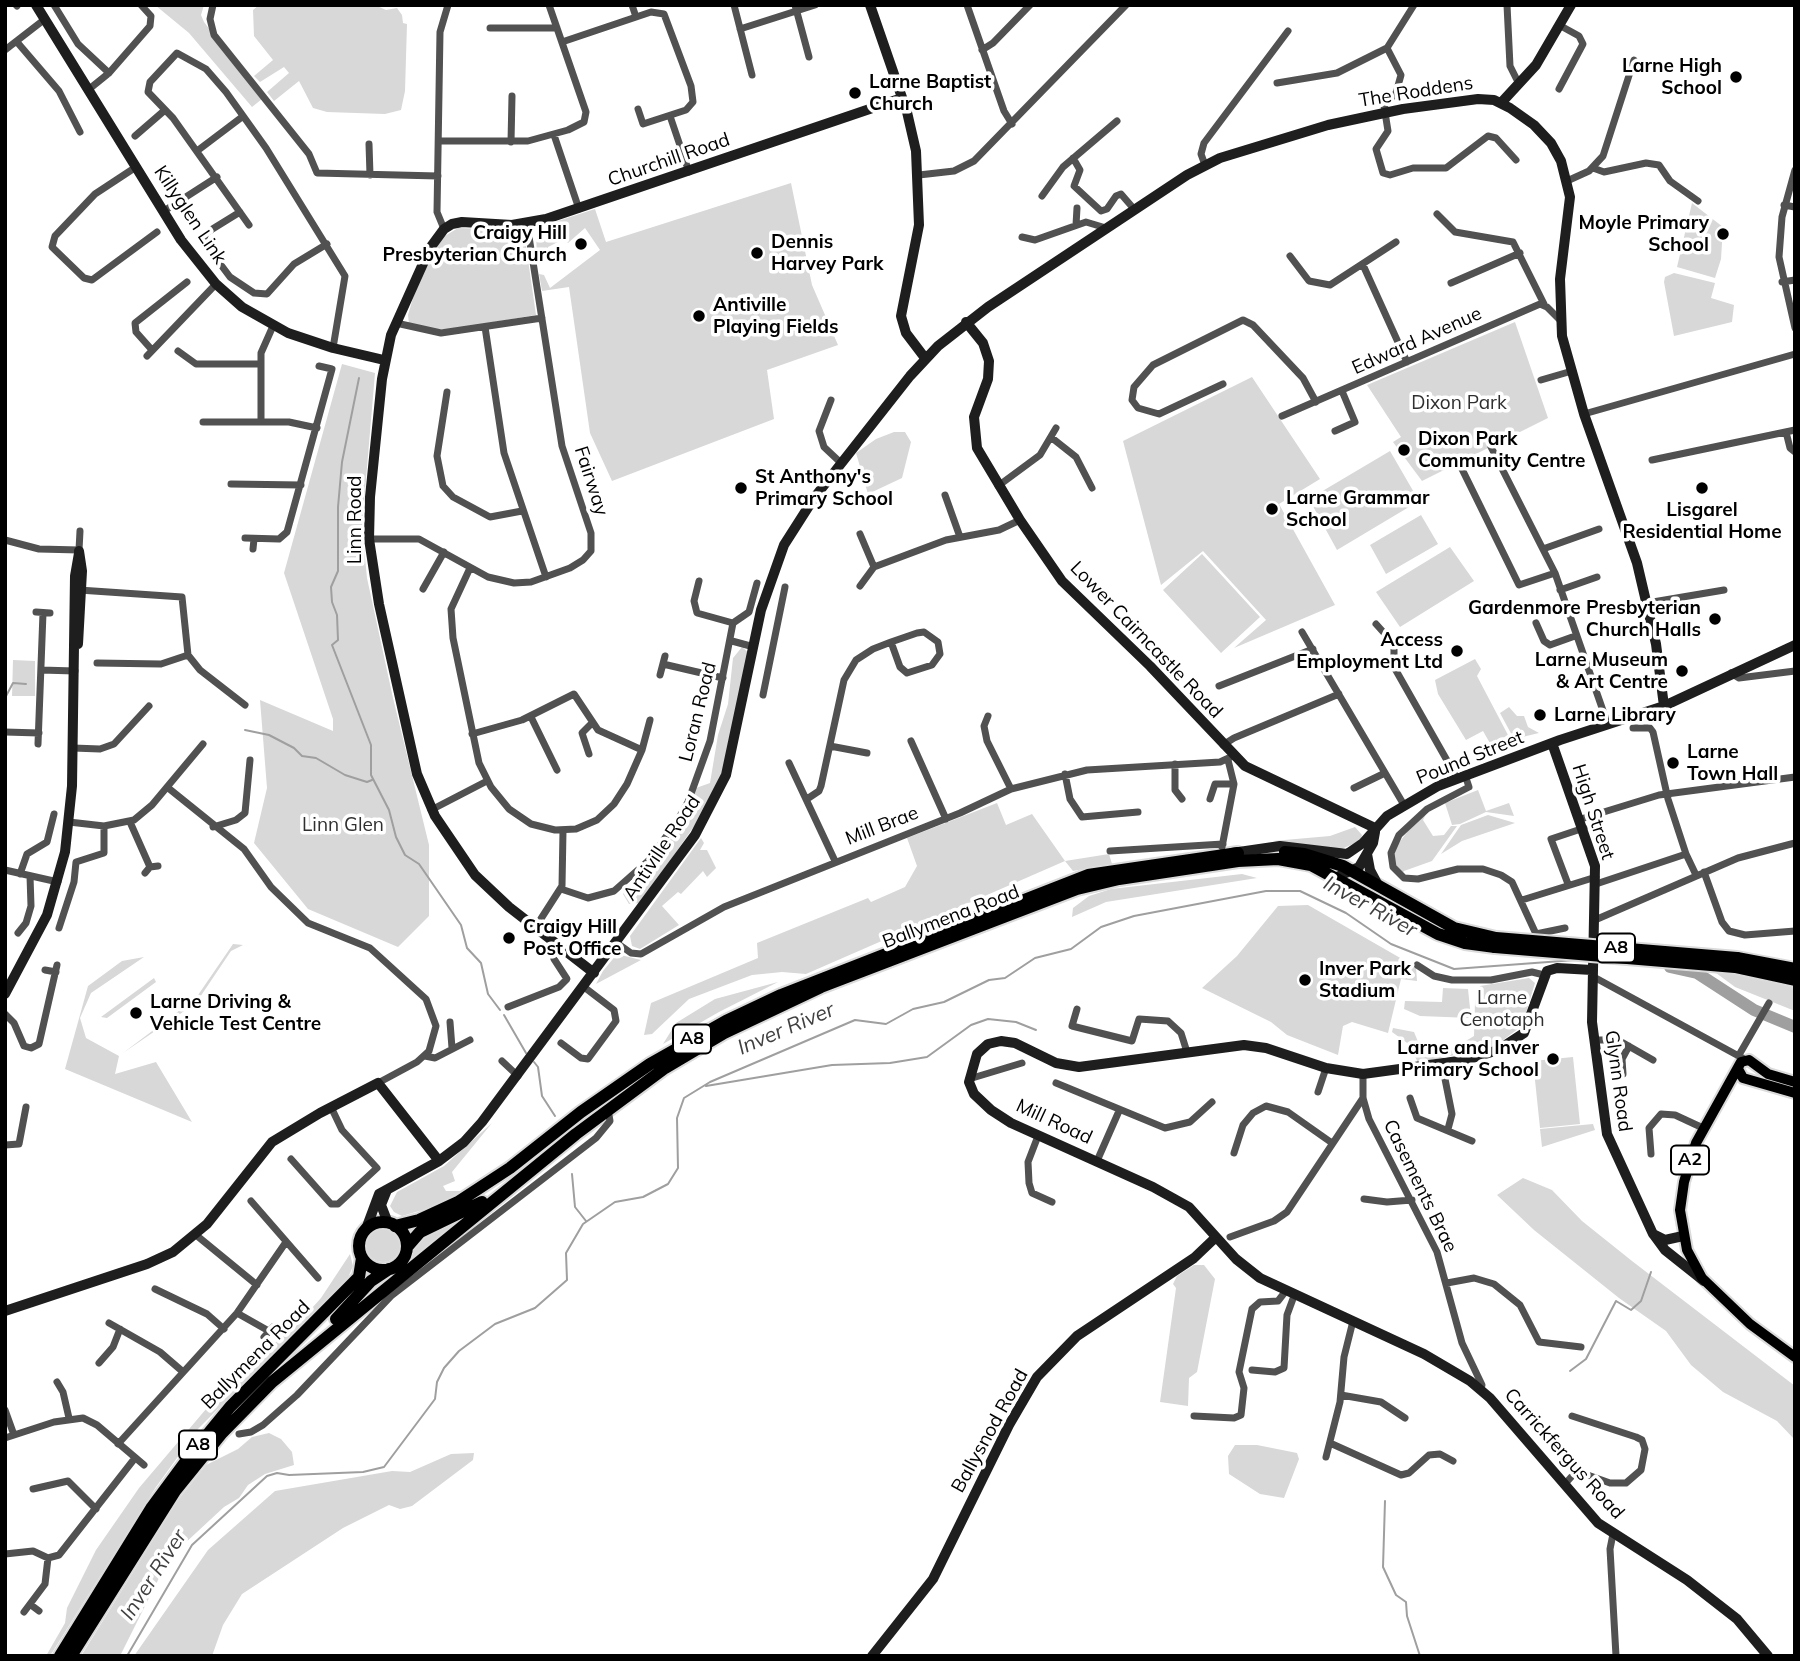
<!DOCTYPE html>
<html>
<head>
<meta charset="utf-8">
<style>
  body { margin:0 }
  #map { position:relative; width:1800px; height:1661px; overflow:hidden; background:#fff; font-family:Mulish,sans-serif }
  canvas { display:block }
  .frame { position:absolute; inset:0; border:7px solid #000; pointer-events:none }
</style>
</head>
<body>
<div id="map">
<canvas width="1800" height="1661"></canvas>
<div class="frame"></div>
</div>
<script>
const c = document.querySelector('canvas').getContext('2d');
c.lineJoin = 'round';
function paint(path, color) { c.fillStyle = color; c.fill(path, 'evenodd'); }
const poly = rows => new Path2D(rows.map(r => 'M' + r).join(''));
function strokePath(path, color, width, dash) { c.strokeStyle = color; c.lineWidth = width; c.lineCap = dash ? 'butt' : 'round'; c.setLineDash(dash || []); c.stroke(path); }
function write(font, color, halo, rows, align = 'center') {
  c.font = font + ' Mulish,sans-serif'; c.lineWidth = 7; c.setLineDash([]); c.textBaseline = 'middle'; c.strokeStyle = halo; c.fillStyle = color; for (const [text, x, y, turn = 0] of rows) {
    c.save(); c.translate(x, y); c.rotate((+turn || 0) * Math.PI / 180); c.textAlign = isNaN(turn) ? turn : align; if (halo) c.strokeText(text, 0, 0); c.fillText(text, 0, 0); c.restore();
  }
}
const green = poly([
  [155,5,204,5,201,15,204,22,262,99,252,107,189,33],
  [259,5,375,5,386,10,397,8,402,15,403,23,407,24,405,91,401,110,385,114,327,112,313,108,299,81,274,101,267,92,289,73,284,67,260,82,254,76,273,60,254,36,253,10],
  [791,183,812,285,838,345,767,370,774,419,612,481,590,433,569,287,542,291,539,274,544,275,550,288,600,250,585,228,568,243,562,236,562,240,548,247,548,255,537,263,536,228,595,209,606,242],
  [1692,203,1723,227,1721,259,1715,278,1677,267],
  [458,228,520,230,525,239,536,315,451,329,430,329,409,324,408,315,413,298,432,252,440,239],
  [1674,273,1715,283,1711,298,1734,305,1732,322,1674,336,1664,282,1665,277],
  [1515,322,1548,418,1422,481,1393,442,1401,437,1367,385],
  [342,364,375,373,362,526,367,578,393,698,429,845,429,916,398,947,308,909,254,843,267,788,260,700,333,731,333,719,284,573],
  [1252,377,1320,479,1279,504,1335,605,1234,648,1266,620,1203,551,1161,585,1123,441],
  [894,432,905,432,911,442,902,478,868,494,856,453,876,439],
  [1390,451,1419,501,1337,550,1309,499],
  [1421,515,1438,544,1386,574,1370,545],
  [1450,547,1474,581,1400,627,1376,592],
  [1202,554,1260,617,1221,653,1163,590],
  [742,647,749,653,724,771,699,819,651,888,640,903,629,904,623,894,627,888,643,874,673,835,696,788,710,783,718,735,728,704,733,658],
  [1475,659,1481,669,1477,676,1508,735,1491,745,1483,731,1466,740,1438,694,1435,680],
  [13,660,35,661,35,696,12,696],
  [1509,707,1517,716,1524,716,1528,727,1539,733,1514,739,1500,713],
  [1478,790,1486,811,1509,803,1514,816,1486,812,1460,824,1452,825,1445,803],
  [997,803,1006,825,1032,814,1065,861,1109,854,1112,864,1073,871,1065,861,806,974,782,972,752,975,689,999,652,1034,644,1035,651,1003,758,958,757,943,868,898,871,902,905,887,917,866,907,838],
  [1427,812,1423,820,1433,836,1444,835,1451,826,1457,826,1432,861,1404,871,1401,875,1395,870,1392,852,1411,827],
  [1488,815,1515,823,1462,841,1441,854,1461,825],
  [1355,827,1362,835,1360,841,1339,850,1273,841,1330,836],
  [701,838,704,843,700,850,707,850,716,868,707,877,703,871,681,894,678,892,662,906,679,925,640,949,632,946,630,936],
  [1242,874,1257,878,1106,902,1072,917,1073,908,1089,896,1111,889],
  [1308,905,1416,967,1417,981,1401,979,1388,1033,1352,1022,1343,1026,1338,1055,1287,1035,1271,1022,1202,988,1237,956,1278,906],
  [233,944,243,945,231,951,196,1003,123,1053,196,998],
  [617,954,641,960,596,984,603,971],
  [144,957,91,993,80,1018,86,1038,119,1056,115,1074,156,1062,192,1122,65,1069,88,986,122,961],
  [1712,970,1742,973,1795,988,1795,1011,1735,987],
  [154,978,156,982,107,1018,101,1017],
  [1529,978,1535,983,1522,1026,1495,1046,1418,1063,1410,1045,1392,1032,1393,1028,1414,1032,1419,1044,1454,1048,1474,1036,1475,1002,1480,986],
  [778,982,719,1012,663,1044,676,1023,715,999],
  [1443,988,1468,989,1471,1018,1420,1016,1404,1009,1405,1001,1442,1002],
  [1573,1057,1580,1124,1540,1128,1533,1061],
  [492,1123,452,1172,455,1181,443,1186,446,1191,464,1191,426,1209,402,1216,394,1212,390,1206,397,1192,444,1166],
  [1593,1124,1595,1130,1542,1147,1540,1129],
  [1523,1178,1552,1190,1582,1221,1632,1261,1795,1386,1795,1440,1777,1421,1723,1392,1691,1365,1666,1331,1619,1298,1534,1230,1497,1195],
  [455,1221,459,1226,406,1264,415,1242,420,1237],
  '366 1245a17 17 0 1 1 34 0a17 17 0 1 1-34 0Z',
  [350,1254,353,1266,348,1278,198,1429,156,1487,50,1656,46,1656,65,1623,67,1608,96,1550,139,1488,240,1369,294,1328,321,1298],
  [1194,1265,1204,1265,1215,1279,1197,1372,1189,1378,1188,1406,1160,1402,1176,1288,1173,1284,1177,1276],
  [269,1433,281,1439,292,1452,294,1465,265,1474,248,1485,239,1498,224,1507,169,1558,120,1656,81,1656,178,1500,206,1465,238,1449,252,1437],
  [1235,1445,1257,1445,1297,1453,1299,1459,1284,1498,1260,1494,1229,1474,1228,1456],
  [474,1453,473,1460,412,1506,400,1509,389,1505,343,1528,242,1594,223,1625,212,1656,134,1656,208,1550,275,1491,392,1471,410,1472,451,1454]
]);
const stream = poly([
  [359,378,342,462,338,507,338,571,331,587,332,602,337,615,338,640,332,645,371,745,371,775,389,810,396,837,405,855,419,864,461,925,467,948,481,963,488,994,500,1010],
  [5,698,13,683,26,684],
  [245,730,269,735,294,748,302,756,316,758,345,775,367,782,372,780],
  [504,1015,526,1053],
  [534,1062,538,1067,542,1096,555,1116],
  [706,1086,832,1065,890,1063,927,1057,971,1025,988,1019,1016,1022,1036,1030],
  [572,1174,575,1207,586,1221],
  [1570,1371,1586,1359,1616,1301,1631,1310,1641,1301,1651,1272],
  [1385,1501,1383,1567,1396,1595,1406,1602,1407,1616,1420,1656],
  [127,1656,192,1545,267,1476,277,1473,289,1475,363,1472,384,1467,435,1399,437,1382,444,1368,459,1351,495,1324,535,1308,567,1280,566,1253,583,1224,615,1202,643,1197,668,1184,678,1168,677,1118,684,1098,710,1082,855,1020,886,1024,913,1009,944,1002,989,980,1005,978,1035,958,1071,949,1101,927,1134,916,1266,891,1300,891,1346,913,1391,944,1454,969,1575,960]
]);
const river = poly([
  [1670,967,1697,973,1754,1010,1795,1027]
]);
const street = poly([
  [16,5,17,6],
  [54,5,78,44,109,73],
  [213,5,210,19,214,35,309,154,317,173,438,176],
  [632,5,636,17],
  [734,5,752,75],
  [795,5,809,57],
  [967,5,1004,111,1012,124],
  [1507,5,1510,66,1519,84],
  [490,28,557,28],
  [740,29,815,5],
  [17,42,59,91,80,132],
  [562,42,651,12,664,14,691,86,693,102,686,110,643,124,638,109],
  [1387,48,1401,75,1396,93,1384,106,1388,131,1376,149,1383,173,1390,175,1413,168,1446,168,1488,136,1496,138,1516,160],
  [5,50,45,19],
  [982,50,993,43,1030,5],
  [1277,83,1337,73,1387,48,1414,5],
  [1559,89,1583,44,1579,36,1559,25],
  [88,90,109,73,150,26,151,16,141,5],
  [670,116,689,172],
  [554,135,579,209],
  [135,136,165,110],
  [439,141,528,141,568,130,584,122,586,112,549,5],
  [511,142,512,96],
  [369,144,370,175],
  [197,151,242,117],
  [1073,158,1080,170,1074,186,1101,211,1107,209,1116,196,1121,194,1134,209],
  [1205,165,1201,154,1204,143,1288,31],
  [136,167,95,194,55,236,52,247,84,278,92,280,157,232],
  [1593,168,1604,172,1646,163,1659,165,1670,181,1698,201],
  [1795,170,1782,217,1779,257,1795,328],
  [919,175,954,171,974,161,1126,5],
  [1567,181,1589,171,1603,156,1634,60],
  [1042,196,1063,167,1117,121],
  [1784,205,1795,207],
  [164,211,217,177],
  [240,212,206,233,203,241,230,277,254,293,267,294,294,264,327,244],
  [1437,214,1455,232,1513,242,1544,304],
  [249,225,173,118,148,92,150,82,177,53,206,69,226,92,266,148,345,276,333,348],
  [1076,225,1077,208],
  [444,229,437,212,440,32,448,5],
  [1022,237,1035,240,1086,222,1106,228],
  [1290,256,1309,281,1330,285,1396,242],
  [1363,265,1407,362],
  [1782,282,1795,280],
  [1451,283,1520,253],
  [396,323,441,333,542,318],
  [485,327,504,453,546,577],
  [152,350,136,332,135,323,187,282],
  [178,351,196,364,260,364],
  [147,356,216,284],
  [1541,380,1572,371],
  [1223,384,1159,414,1138,408,1132,400,1134,387,1153,365,1243,320,1253,325,1303,378,1316,402],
  [447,392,437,456,443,486,453,497,490,517,522,511],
  [831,400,819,431,824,447,841,463],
  [1584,414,1795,354],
  [1282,416,1540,304,1547,307,1560,320],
  [203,422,289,422,317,428],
  [261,422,261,353,273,326],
  [1335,431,1355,422,1342,391],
  [1786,432,1790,448,1795,452],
  [1052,438,1076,457,1092,488],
  [1491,447,1555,573,1608,725],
  [1652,460,1795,430],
  [1459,463,1519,585,1555,573],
  [231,484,301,485],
  [998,486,1040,455,1056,428],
  [945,495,960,537],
  [860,534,874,567],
  [245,538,279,539,287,532,332,369,319,366],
  [369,539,419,539,488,577,514,583,531,582,570,568,583,560,591,551,591,533,562,446,527,224],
  [5,540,39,549,79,550,80,531],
  [253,549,254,539],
  [1543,549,1599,529],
  [470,568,451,609,453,638,479,763,491,787,509,809,531,824,555,830,576,829,597,820,614,804,627,784,642,750,650,720],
  [699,581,694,601,697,613,733,623],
  [860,586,874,567,946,540,999,530,1020,520],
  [423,589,444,552],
  [79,590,182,597,188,655,200,670,245,705],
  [1560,590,1597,577],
  [1647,603,1724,590],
  [36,612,50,613],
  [733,623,749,612,757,583],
  [1536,623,1544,641,1550,645,1575,636],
  [1376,624,1394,644,1394,667,1457,778],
  [1302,632,1404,805],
  [732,641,754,647],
  [97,663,161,664,188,655],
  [663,664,723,678],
  [41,670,75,671],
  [1731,673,1739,678,1795,671],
  [660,675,665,656],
  [1219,686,1313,649],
  [763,695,785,587],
  [988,716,984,726,987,741,1011,789],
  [531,717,557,770],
  [1633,728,1650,728,1653,732,1668,799,1686,854,1696,875],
  [5,732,39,733],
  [472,734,522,720,574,694,598,730,642,750],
  [911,741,946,819],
  [38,744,43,613],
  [1223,745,1234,738,1339,694],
  [830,746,867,753],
  [73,748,100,749,114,744,149,706],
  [589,754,582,733,592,723],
  [789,763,835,861],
  [1175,764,1175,790,1182,799],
  [1065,774,1070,799,1082,817,1138,812],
  [1465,775,1469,787,1427,809,1399,835,1391,853,1393,867,1404,878,1418,879,1458,869,1483,869,1501,875,1512,882,1536,934,1565,928],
  [167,787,244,849,271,887,308,923,370,948,426,999,436,1026,429,1051,417,1062,378,1083],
  [1354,788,1385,773],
  [807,799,819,791,821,786,844,680,856,660,873,649,891,642,917,633,924,632,938,642,940,654,932,665,907,673,900,667,891,642],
  [1210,799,1215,784,1234,784],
  [431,810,487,781],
  [1581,819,1659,795,1795,777],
  [69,822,104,826,134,820,152,805,203,744],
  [130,822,150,867],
  [213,827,236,820,245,813,250,760],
  [1222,847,1234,784,1228,760],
  [1110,851,1223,844],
  [5,870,58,882],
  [1704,872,1722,922,1729,931,1745,935,1795,931],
  [145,873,150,867,158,866],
  [20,874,27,854,47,842,54,814],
  [1568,884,1551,839,1584,828],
  [1596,884,1686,854],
  [561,889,588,898,614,891,648,861,676,823,688,802,710,741,733,623],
  [1522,900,1596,877],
  [1595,920,1738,858,1795,843],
  [59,928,74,882,76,862,104,853,104,826],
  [535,928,562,886,563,831],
  [18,933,26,923,31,906,30,876],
  [617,943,631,953,641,954,724,907,960,813,1011,789,1087,770,1220,762,1233,756],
  [1417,965,1434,976,1452,980,1491,980,1532,972,1544,975],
  [45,970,56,972],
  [1592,976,1746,1060],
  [508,1007,559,987,567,979,554,959],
  [1077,1009,1072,1026,1132,1041,1139,1019,1168,1021,1181,1033,1187,1052],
  [5,1014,14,1023,24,1046,31,1048,39,1044,57,965],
  [450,1022,452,1048],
  [1594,1040,1618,1040,1653,1060],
  [561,1043,581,1058,588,1059,616,1021,614,1010,584,987],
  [1739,1055,1769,1003],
  [425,1056,435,1058,470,1040],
  [502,1061,518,1076],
  [1442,1064,1452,1114,1448,1129],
  [1363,1074,1363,1098,1369,1119,1437,1252,1462,1343,1482,1385,1481,1389],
  [1623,1074,1622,1059,1629,1046],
  [969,1079,1022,1063],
  [1056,1083,1165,1128,1190,1122,1212,1102],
  [1318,1092,1326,1068],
  [1410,1098,1417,1118,1472,1141],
  [1038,1136,1028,1162,1029,1183,1032,1193,1052,1202],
  [5,1145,19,1144,26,1107],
  [1234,1153,1243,1125,1253,1113,1266,1106,1288,1112,1332,1143],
  [1651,1154,1649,1128,1661,1114,1675,1115,1703,1128],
  [291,1159,331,1204,338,1204,377,1168,342,1130,331,1107],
  [1097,1161,1119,1111],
  [1364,1199,1387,1202,1412,1200],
  [251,1201,318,1278],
  [196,1235,257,1285],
  [1230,1237,1274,1221,1287,1212,1363,1098],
  [1447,1283,1474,1278,1494,1284,1520,1305,1539,1342,1581,1347],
  [155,1289,207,1314,224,1329],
  [237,1313,267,1330],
  [109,1323,160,1352,182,1371],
  [264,1337,273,1327],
  [99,1363,113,1347,120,1329],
  [1252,1370,1275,1372,1284,1368,1287,1315,1294,1296],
  [57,1382,63,1392,69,1418],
  [1341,1395,1381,1402,1405,1418],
  [5,1410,14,1435],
  [1194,1416,1234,1418,1241,1415,1244,1388,1239,1372,1252,1309,1260,1302,1278,1301,1285,1292],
  [239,1434,251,1432,263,1425,297,1395,391,1296,596,1138,610,1121,608,1110],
  [5,1438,54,1422,83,1418,97,1425,144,1465],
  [1330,1443,1401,1475,1409,1473,1429,1455,1440,1454,1453,1461],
  [118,1444,237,1313,286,1242],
  [1326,1457,1340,1402,1344,1357,1353,1321],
  [1564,1485,1573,1475,1582,1473,1610,1483,1626,1483,1641,1470,1645,1449,1642,1440,1636,1437,1572,1416],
  [33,1489,68,1481,96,1509],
  [1613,1534,1610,1549,1616,1656],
  [5,1554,33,1551,48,1558,59,1555,135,1458],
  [31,1605,39,1611],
  [24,1612,45,1584,48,1558]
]);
const secondary = poly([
  [36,5,181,240,216,284,242,307,288,333,333,348,384,360],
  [870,5,907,112,916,151,919,225,901,316,906,333,925,358],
  [1501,103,1536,65,1571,5],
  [966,322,983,343,989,361,988,379,974,417,977,448,1020,520,1062,581,1150,666,1245,766,1375,828],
  [78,644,82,571,79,551],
  [1552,743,1595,866,1592,1022,1607,1134,1653,1234,1665,1240,1683,1236],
  [1232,853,1280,846,1347,854,1363,843,1387,816,1438,786,1560,740,1664,706,1795,645],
  [1367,854,1370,870,1378,885],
  [1337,877,1359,867,1373,843,1375,832],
  [1592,970,1557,968,1547,971,1524,1033,1498,1050,1466,1060,1363,1074,1326,1068,1266,1048,1244,1045,1079,1067,1056,1063,1015,1043,1001,1041,988,1044,977,1054,969,1082,974,1094,991,1110,1011,1123,1153,1187,1189,1207,1236,1259,1260,1278,1424,1354,1470,1381,1490,1398,1598,1523,1687,1580,1737,1619,1768,1656],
  [594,973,509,907,475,875,435,816,417,774,379,604,369,539,370,497,382,379,391,335,430,248,444,229,452,224,462,222,512,225,546,219,902,98],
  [5,994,47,915,65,852,72,786,75,576,79,553],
  [387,1190,381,1205,388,1223],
  [366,1229,379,1194,439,1161,464,1142,482,1122,695,835,726,775,761,610,784,545,814,498,910,376,938,346,988,307,1187,175,1220,158,1328,125,1403,109,1478,99,1494,100,1510,108,1534,125,1551,143,1561,161,1570,197,1560,279,1562,336,1584,414,1637,563,1656,644,1664,706],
  [1654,1235,1665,1250,1704,1281],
  [5,1311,147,1264,173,1252,207,1224,272,1142,320,1113,378,1083,439,1161],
  [872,1656,933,1579,1009,1425,1037,1377,1077,1336,1194,1258,1215,1238]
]);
const primary = poly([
  [1738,1069,1743,1078,1795,1093],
  [1795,1082,1768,1074,1749,1060,1741,1062,1696,1143,1684,1182,1680,1210,1687,1250,1702,1278,1750,1324,1795,1357]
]);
const highway = poly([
  [1285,852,1304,854,1343,866,1454,928,1496,938],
  [1737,958,1795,969],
  [1735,967,1795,980],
  '359 1246a24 24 0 1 1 48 0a24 24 0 1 1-48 0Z',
  [395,1226,419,1220,458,1202,510,1168,581,1112,650,1064,726,1021,781,995,1088,875,1238,853],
  [407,1247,420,1232,482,1202],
  [336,1319,371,1281,389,1269],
  [60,1656,152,1507,189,1457,230,1407,359,1277,362,1258],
  [71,1656,175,1491,222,1433,272,1382,576,1134,665,1068,724,1033,821,987,1077,889,1119,879,1238,861,1278,859,1311,865,1438,934,1465,943,1495,947]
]);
const highwayBridge = poly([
  [1496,938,1737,958],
  [1495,947,1735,967]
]);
const markers = [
  [1736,77,7,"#000"],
  [855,93,7,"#000"],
  [1723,234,7,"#000"],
  [581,244,7,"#000"],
  [757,253,7,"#000"],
  [699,316,7,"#000"],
  [1404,450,7,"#000"],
  [741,488,7,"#000"],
  [1702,488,7,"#000"],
  [1272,509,7,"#000"],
  [1715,619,7,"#000"],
  [1457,651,7,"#000"],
  [1682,671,7,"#000"],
  [1540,715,7,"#000"],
  [1673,763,7,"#000"],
  [509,938,7,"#000"],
  [1305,980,7,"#000"],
  [136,1013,7,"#000"],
  [1553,1059,7,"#000"]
];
const shields = [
  [1616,948,38],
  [692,1039,38],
  [1690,1160,38],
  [198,1445,38]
];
const shieldNames = [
  ["A8",1616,948],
  ["A8",692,1039],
  ["A2",1690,1160],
  ["A8",198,1445]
];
const poiNames = [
  ["Larne High",1722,66,"right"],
  ["School",1722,88,"right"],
  ["Larne Baptist",869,82],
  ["Church",869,104],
  ["Moyle Primary",1709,223,"right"],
  ["School",1709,245,"right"],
  ["Craigy Hill",567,233,"right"],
  ["Presbyterian Church",567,255,"right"],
  ["Dennis",771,242],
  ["Harvey Park",771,264],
  ["Antiville",713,305],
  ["Playing Fields",713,327],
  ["Dixon Park",1418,439],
  ["Community Centre",1418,461],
  ["St Anthony's",755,477],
  ["Primary School",755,499],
  ["Larne Grammar",1286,498],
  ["School",1286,520],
  ["Lisgarel",1702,510,"center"],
  ["Residential Home",1702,532,"center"],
  ["Gardenmore Presbyterian",1701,608,"right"],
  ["Church Halls",1701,630,"right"],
  ["Access",1443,640,"right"],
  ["Employment Ltd",1443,662,"right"],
  ["Larne Museum",1668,660,"right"],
  ["& Art Centre",1668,682,"right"],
  ["Larne Library",1554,715],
  ["Larne",1687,752],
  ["Town Hall",1687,774],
  ["Craigy Hill",523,927],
  ["Post Office",523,949],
  ["Inver Park",1319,969],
  ["Stadium",1319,991],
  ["Larne Driving &",150,1002],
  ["Vehicle Test Centre",150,1024],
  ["Larne and Inver",1539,1048,"right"],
  ["Primary School",1539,1070,"right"]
];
const streetNames = [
  ["The Roddens",1416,92,-9],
  ["Churchill Road",669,160,-19],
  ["Killyglen Link",190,215,56],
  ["Edward Avenue",1417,341,-24],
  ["Fairway",591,481,72],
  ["Linn Road",355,520,-90],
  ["Lower Cairncastle Road",1146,640,46],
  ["Loran Road",698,712,-76],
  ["Pound Street",1470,758,-22],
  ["High Street",1593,812,72],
  ["Mill Brae",882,826,-21],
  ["Antiville Road",662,848,-56],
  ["Ballymena Road",951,917,-21],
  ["Glynn Road",1618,1081,82],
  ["Mill Road",1054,1122,25],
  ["Casements Brae",1420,1186,64],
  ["Ballymena Road",256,1355,-45],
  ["Ballysnod Road",990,1431,-61],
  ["Carrickfergus Road",1564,1454,48]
];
const parkNames = [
  ["Dixon Park",1459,403],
  ["Linn Glen",343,825],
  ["Larne",1502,998],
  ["Cenotaph",1502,1020]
];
const waterNames = [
  ["Inver River",1370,907,29],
  ["Inver River",786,1029,-23],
  ["Inver River",154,1575,-57]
];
paint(green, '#d8d8d8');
strokePath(stream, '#9f9f9f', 2);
strokePath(river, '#9f9f9f', 12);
strokePath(primary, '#dbdbdb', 14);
strokePath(highway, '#dbdbdb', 16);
strokePath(street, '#515151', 7);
strokePath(secondary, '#1e1e1e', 10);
strokePath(primary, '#000', 10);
strokePath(highway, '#000', 12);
strokePath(highwayBridge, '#dbdbdb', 16, []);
strokePath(highwayBridge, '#000', 12);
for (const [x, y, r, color] of markers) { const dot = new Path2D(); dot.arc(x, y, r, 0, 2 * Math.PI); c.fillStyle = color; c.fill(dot); strokePath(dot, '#fff', 2.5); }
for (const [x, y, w] of shields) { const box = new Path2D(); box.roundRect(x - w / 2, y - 14.5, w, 29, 5); c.fillStyle = '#fff'; c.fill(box); strokePath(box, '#000', 2); }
write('bold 18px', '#000', null, shieldNames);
write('bold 19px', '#000', '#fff', poiNames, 'left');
write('19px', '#000', '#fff', streetNames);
write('19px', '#2f2f2f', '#fff', parkNames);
write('italic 21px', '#404040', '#fff', waterNames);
</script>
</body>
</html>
